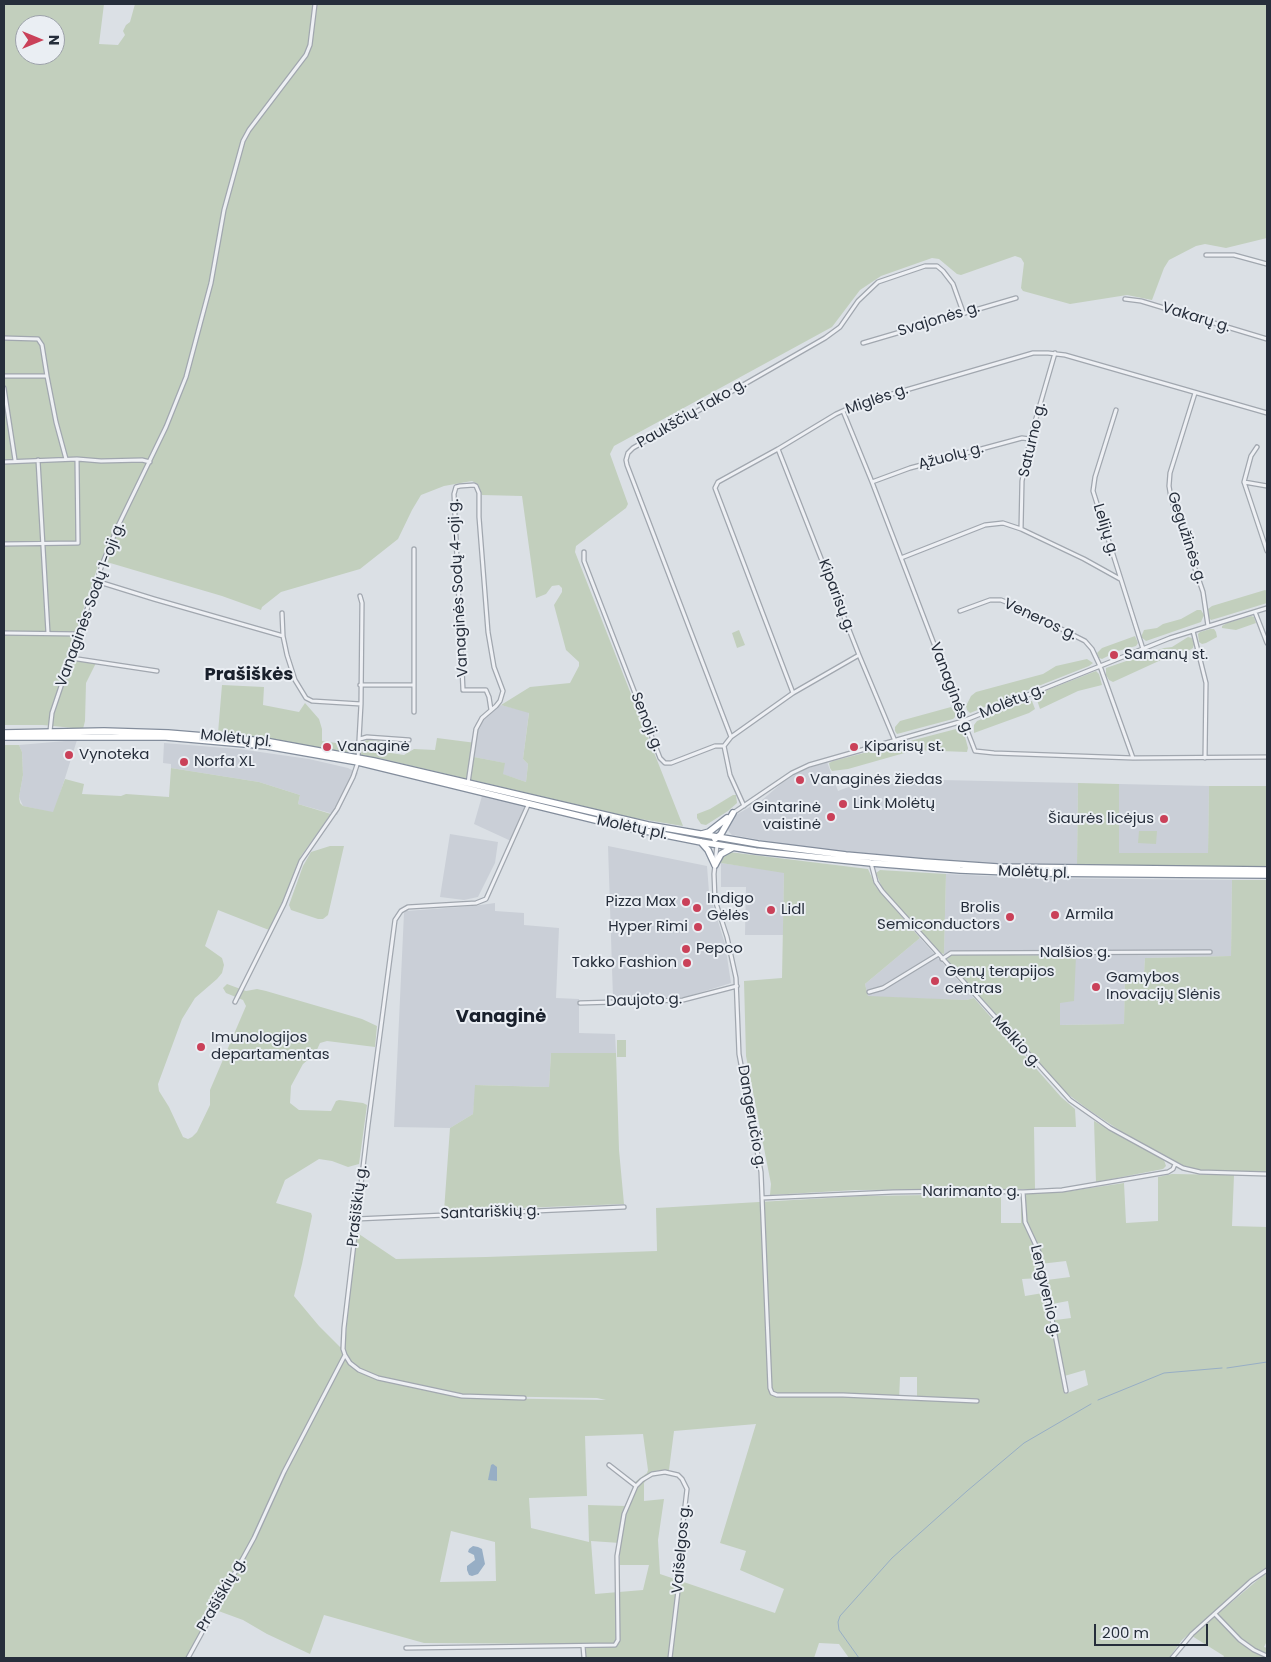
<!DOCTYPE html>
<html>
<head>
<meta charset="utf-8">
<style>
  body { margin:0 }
  #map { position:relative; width:1271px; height:1662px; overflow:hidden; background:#dbe0e5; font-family:Poppins,sans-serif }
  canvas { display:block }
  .frame { position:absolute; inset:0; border:5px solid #262e3b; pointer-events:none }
  .north { position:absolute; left:15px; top:15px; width:50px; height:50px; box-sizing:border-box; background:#eaeef3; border:1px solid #9ca1a9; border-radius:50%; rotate:90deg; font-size:14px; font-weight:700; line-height:20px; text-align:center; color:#262e3b }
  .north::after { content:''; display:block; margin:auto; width:18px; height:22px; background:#ca4159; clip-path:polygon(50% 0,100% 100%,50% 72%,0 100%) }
  .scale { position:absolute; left:1094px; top:1624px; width:114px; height:22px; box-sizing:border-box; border:2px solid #262e3b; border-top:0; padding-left:6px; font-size:15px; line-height:18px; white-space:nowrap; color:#262e3b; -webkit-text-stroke:4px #eaeef3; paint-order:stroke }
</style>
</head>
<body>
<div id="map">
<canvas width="1271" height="1662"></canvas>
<div class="frame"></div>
<div class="north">N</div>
<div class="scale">200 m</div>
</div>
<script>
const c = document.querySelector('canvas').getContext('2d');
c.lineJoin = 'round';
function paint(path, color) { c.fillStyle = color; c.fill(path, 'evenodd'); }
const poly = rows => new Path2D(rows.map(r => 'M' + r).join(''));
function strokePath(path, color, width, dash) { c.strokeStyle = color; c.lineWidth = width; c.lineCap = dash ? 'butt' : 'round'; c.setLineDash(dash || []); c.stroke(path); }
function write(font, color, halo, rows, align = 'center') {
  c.font = font + ' Poppins,sans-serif'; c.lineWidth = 4; c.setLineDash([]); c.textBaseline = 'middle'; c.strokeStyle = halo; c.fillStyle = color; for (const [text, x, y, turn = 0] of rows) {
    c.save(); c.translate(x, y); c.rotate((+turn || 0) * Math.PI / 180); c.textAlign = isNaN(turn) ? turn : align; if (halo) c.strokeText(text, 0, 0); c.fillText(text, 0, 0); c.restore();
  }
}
const built = poly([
  [501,705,529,712,523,759,528,764,526,782,502,774,504,763,474,757,476,743,471,743,476,723,488,710],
  [77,740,54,813,23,806,19,797,23,775,22,752,19,745],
  [164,743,239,749,309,759,348,768,358,773,337,815,298,804,300,795,259,782,171,768,171,764,163,763],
  [827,762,838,791,872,778,881,778,883,784,894,784,895,779,1078,783,1077,865,1000,864,919,860,810,849,738,836,732,835,729,832,727,827,734,816,762,800,782,783,800,771],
  [1119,784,1209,786,1208,853,1119,853],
  [482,796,525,806,511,841,474,824],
  [450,834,498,842,495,863,478,897,464,900,440,897],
  [608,846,707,866,709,892,725,944,731,983,686,997,613,998],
  [721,863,784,872,783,935,745,935,746,887,721,887],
  [946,874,1032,878,1232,880,1231,956,1145,958,1144,973,1125,973,1124,1024,1059,1025,1060,1003,1032,956,944,954],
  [495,903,495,911,524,913,524,925,559,928,556,998,579,999,579,1033,615,1034,616,1053,551,1053,549,1087,476,1085,473,1114,450,1128,394,1127,404,913,406,911,473,906],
  [920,938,974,998,966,1000,868,997,865,984]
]);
const green = poly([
  [4,4,104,4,99,44,118,45,125,35,123,31,126,25,130,22,135,4,1267,4,1267,238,1226,248,1205,244,1196,246,1169,260,1164,268,1152,300,1127,295,1070,304,1023,291,1021,288,1024,263,1021,258,1015,256,961,275,957,274,939,259,932,258,881,276,860,290,832,327,614,446,610,454,628,504,626,508,576,546,575,552,683,826,634,818,383,759,268,738,218,733,222,685,264,687,263,705,299,712,305,703,319,719,322,729,322,741,358,746,367,740,383,741,384,752,404,755,414,749,435,750,437,738,476,743,474,757,505,763,503,774,526,782,528,764,523,759,529,713,501,705,530,687,570,683,579,666,579,662,566,650,554,605,562,592,562,588,559,585,552,586,546,594,536,598,522,496,482,495,478,484,472,481,444,486,421,495,412,510,398,539,360,569,281,592,262,607,261,610,222,596,100,560,67,658,96,663,86,683,85,721,83,729,43,725,4,725],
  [25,25,55,25,55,55,25,55],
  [1265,590,1267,591,1267,603,1218,618,1211,620,1209,618,1208,609,1212,606],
  [1197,610,1201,610,1204,615,1201,622,1146,641,1141,637,1144,630,1157,628,1163,624,1181,619],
  [1251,616,1254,617,1256,623,1236,630,1222,628,1222,626,1227,623],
  [1210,629,1214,629,1216,632,1217,637,1206,643,1202,644,1199,642,1198,634,1200,632],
  [739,630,745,645,737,648,732,633],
  [1135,636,1138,643,1136,646,1118,651,1102,659,1099,658,1097,653,1102,648],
  [1188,637,1192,638,1194,644,1193,648,1188,651,1161,660,1113,682,1109,680,1106,675,1106,668,1164,648,1172,647],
  [1087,659,1093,663,1089,666,970,713,967,710,966,706,971,696,976,692,1043,674,1056,666],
  [1096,671,1099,674,1102,685,1078,691,1040,709,1037,700,1042,692],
  [1028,701,1032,701,1035,709,1029,713,974,733,974,725,977,721],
  [951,707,954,711,956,716,953,719,897,734,895,731,895,727,900,721],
  [956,729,961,729,964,733,968,748,967,752,915,750,848,769,832,771,830,768,829,763,833,761],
  [4,745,19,745,22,752,23,775,19,797,20,803,23,806,53,812,65,779,84,784,82,794,121,796,126,794,169,797,171,768,259,782,300,795,298,804,331,814,301,856,282,905,269,930,218,910,205,946,222,958,224,965,222,973,217,979,195,998,182,1019,158,1084,159,1091,169,1107,183,1137,188,1139,192,1137,197,1132,210,1105,210,1090,246,1006,243,1000,226,993,223,988,227,984,246,991,257,989,266,991,362,1019,377,1026,375,1047,327,1041,320,1043,315,1054,303,1064,291,1086,290,1103,299,1110,331,1111,336,1101,339,1100,363,1103,367,1105,359,1164,348,1167,332,1161,319,1159,285,1180,276,1203,311,1213,312,1216,302,1264,294,1296,319,1326,340,1347,345,1345,356,1232,396,1259,486,1257,657,1251,656,1208,862,1196,1001,1194,1001,1223,1021,1223,1021,1194,1063,1192,1124,1183,1126,1223,1158,1221,1158,1177,1172,1174,1234,1175,1232,1226,1267,1227,1267,1568,1254,1576,1182,1640,1169,1658,849,1658,839,1644,819,1643,814,1658,586,1658,585,1644,424,1643,324,1615,310,1654,267,1634,243,1620,213,1609,186,1658,4,1658],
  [1066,1261,1070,1277,1047,1280,1052,1304,1068,1301,1071,1318,1048,1321,1043,1293,1025,1296,1022,1279,1041,1278,1040,1264],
  [1085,1370,1088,1385,1065,1394,1061,1377],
  [900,1377,917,1377,917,1401,899,1400],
  [476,1396,597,1398,606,1400,477,1398],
  [756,1424,720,1543,746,1551,740,1570,784,1589,775,1613,660,1574,658,1540,664,1499,644,1501,644,1483,653,1471,669,1470,674,1431],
  [643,1434,648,1470,647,1473,635,1482,626,1506,588,1505,589,1542,531,1528,529,1498,587,1496,585,1436],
  [451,1531,495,1542,496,1581,440,1582],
  [591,1541,620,1543,620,1565,649,1565,643,1590,595,1594],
  [1078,783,1119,784,1119,853,1208,853,1209,786,1267,786,1267,867,1077,865],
  [733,795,736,795,737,803,728,811,706,825,701,824,697,818,697,814,710,809],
  [1139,831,1157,831,1156,844,1138,843],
  [330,846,344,846,328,915,323,919,318,919,291,910,289,905,303,866,311,852],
  [729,852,868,869,876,887,920,938,865,984,868,996,966,1000,974,998,1061,1097,1075,1109,1076,1127,1034,1127,1035,1189,856,1190,770,1195,771,1184,746,1056,744,981,782,978,784,873,721,863,722,857],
  [880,870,946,874,944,954,1076,956,1074,1001,1060,1003,1060,1025,1124,1024,1125,973,1144,973,1145,958,1231,956,1232,880,1267,880,1267,1172,1197,1170,1186,1167,1125,1134,1089,1110,1065,1092,949,963,944,954,940,953,883,890,876,873],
  [617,1040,626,1040,626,1057,617,1057],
  [551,1053,616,1053,619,1150,624,1204,444,1211,450,1128,473,1114,475,1085,549,1087],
  [1094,1121,1164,1160,1166,1166,1163,1169,1096,1182],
  [1267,1572,1267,1641,1264,1647,1267,1648,1267,1658,1223,1658,1224,1656,1192,1636]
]);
const water = poly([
  [493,1464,497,1467,497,1481,488,1480,491,1465],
  [473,1546,478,1547,482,1549,485,1564,478,1574,472,1576,469,1575,467,1570,467,1566,475,1560,474,1555,468,1552,469,1549]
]);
const stream = poly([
  [1227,1368,1267,1362],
  [1098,1400,1164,1373,1222,1368],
  [859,1658,839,1630,838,1622,840,1616,892,1558,967,1491,1024,1443,1091,1404]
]);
const minor = poly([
  [1206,255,1234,255,1267,264],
  [1125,299,1141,301,1267,339],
  [4,338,38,339,42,345,47,376],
  [863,343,1016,298],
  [4,376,47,376,56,422,66,459],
  [4,388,15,460],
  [1195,393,1170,473,1169,486,1171,498,1203,592,1208,626],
  [1116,410,1095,477,1093,491,1143,649],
  [843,411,872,482,975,751,994,753,1133,758,1267,757],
  [1257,447,1251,456,1244,482,1267,551],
  [778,449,859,655,895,741],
  [38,460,48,633],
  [4,462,77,459,101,461,142,460,150,462],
  [872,482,910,468,944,459,1022,438,1030,439],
  [1244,482,1267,486],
  [1021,529,1022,481,1025,467,1030,439,1055,353],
  [4,544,78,543,77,459],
  [584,552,584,561,660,758,665,763,671,763,715,746,724,746],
  [901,558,985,525,1003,523,1021,529,1084,559,1120,579],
  [96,581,154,599,283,636],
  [960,611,990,600,1001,600,1016,606,1085,641,1092,649,1100,666,1133,758],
  [1255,612,1267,643],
  [282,613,283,636,287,655,295,680,306,698,312,701,361,704],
  [1193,631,1206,683,1205,758],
  [4,633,79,634],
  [71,658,157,671],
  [360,685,414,685],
  [793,693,715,488,718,482,778,449,836,414,858,404,1033,353,1048,353,1065,355,1267,413],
  [414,712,414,549],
  [50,731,52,713,103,562,118,526,166,427,186,377,211,283,224,210,243,141,249,130,306,55,310,45,315,4],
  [731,737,627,465,626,460,628,453,633,448,825,338,840,327,858,301,878,282,925,266,937,266,943,271,953,284,963,312],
  [360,739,367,737,409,740],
  [724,746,731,737,793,693,859,655],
  [724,746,730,775,744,806],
  [358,758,361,704,362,603,360,596],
  [468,783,476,729,482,718,496,706,500,701,503,691,494,667,488,632,479,517,479,493,476,486,474,485,460,486,456,487,454,494,463,690,486,690,489,697,491,710],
  [733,813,792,773,809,765,963,721,1170,638,1267,608],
  [717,845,714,874,715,900,727,937,736,978,739,1054,761,1172,770,1388,772,1393,777,1395,843,1395,977,1401],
  [871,863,876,882,882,891,1070,1100,1110,1128,1183,1168,1200,1172,1267,1174],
  [942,959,951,953,1210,952],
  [869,992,883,988,937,955],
  [235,1002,284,904,301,861,337,809,353,777,358,762],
  [580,1003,683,1000,737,986],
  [1023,1192,1025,1222,1039,1252,1066,1391],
  [762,1198,893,1192,963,1191,1023,1192,1062,1190,1168,1172,1173,1169,1175,1164],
  [356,1219,624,1207],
  [345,1355,350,1363,359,1370,378,1378,462,1396,524,1398],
  [609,1465,636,1486],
  [1215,1614,1240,1640,1254,1650,1267,1656],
  [583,1646,584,1658],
  [406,1648,615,1645,618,1640,617,1556,624,1514,636,1486,642,1480,652,1474,665,1472,678,1475,682,1479,687,1489,681,1540,680,1574,670,1658],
  [188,1658,254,1538,284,1472,345,1355,343,1349,344,1328,368,1125,395,920,401,911,408,907,476,903,486,899,529,803],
  [1172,1658,1192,1634,1251,1581,1267,1570]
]);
const trunk = poly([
  [4,733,104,731,168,733,265,741,374,761,648,825,758,844,846,855,924,862,997,867,1267,870],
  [4,737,166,737,267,746,358,762,620,826,701,842,756,851,871,863,960,870,1034,873,1267,875],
  [702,834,709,832,727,818],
  [715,839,721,834,733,813],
  [701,842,708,850,715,865],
  [715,865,721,854,732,848]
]);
const markers = [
  [1114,655,5,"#ca4159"],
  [327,747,5,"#ca4159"],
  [854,747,5,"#ca4159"],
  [69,755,5,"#ca4159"],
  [184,762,5,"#ca4159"],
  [800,780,5,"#ca4159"],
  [843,804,5,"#ca4159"],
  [831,817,5,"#ca4159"],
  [1164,819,5,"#ca4159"],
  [686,902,5,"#ca4159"],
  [697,908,5,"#ca4159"],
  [771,910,5,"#ca4159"],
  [1055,915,5,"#ca4159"],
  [1010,917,5,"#ca4159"],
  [698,927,5,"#ca4159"],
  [686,949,5,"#ca4159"],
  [687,963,5,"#ca4159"],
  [935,981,5,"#ca4159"],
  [1096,987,5,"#ca4159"],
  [201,1047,5,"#ca4159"]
];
const streetNames = [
  ["Vakarų g.",1196,318,17],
  ["Svajonės g.",939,320,-17],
  ["Miglės g.",877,400,-19],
  ["Paukščių Tako g.",692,414,-30],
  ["Saturno g.",1033,440,-77],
  ["Ąžuolų g.",951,457,-15],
  ["Lelijų g.",1105,530,73],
  ["Gegužinės g.",1186,538,72],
  ["Vanaginės Sodų 4-oji g.",459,588,-93],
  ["Kiparisų g.",836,596,69],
  ["Vanaginės Sodų 1-oji g.",91,605,-70],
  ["Veneros g.",1040,620,25],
  ["Vanaginės g.",951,689,69],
  ["Molėtų g.",1012,702,-22],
  ["Senoji g.",646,722,68],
  ["Molėtų pl.",236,739,6],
  ["Molėtų pl.",632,828,12],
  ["Molėtų pl.",1034,873,2],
  ["Nalšios g.",1075,953],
  ["Daujoto g.",644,1001,-2],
  ["Melkio g.",1016,1042,48],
  ["Dangeručio g.",751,1117,80],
  ["Narimanto g.",971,1192],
  ["Prašiškių g.",358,1206,-83],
  ["Santariškių g.",490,1213,-2],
  ["Lengvenio g.",1045,1291,77],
  ["Vaišelgos g.",682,1549,-85],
  ["Prašiškių g.",222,1595,-60]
];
const poiNames = [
  ["Samanų st.",1124,655],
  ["Vanaginė",337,747],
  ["Kiparisų st.",864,747],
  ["Vynoteka",79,755],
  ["Norfa XL",194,762],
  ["Vanaginės žiedas",810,780],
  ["Link Molėtų",853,804],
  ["Gintarinė",821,808,"right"],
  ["vaistinė",821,825,"right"],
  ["Šiaurės licėjus",1154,819,"right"],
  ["Indigo",707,899],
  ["Gėlės",707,916],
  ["Pizza Max",676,902,"right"],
  ["Brolis",1000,908,"right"],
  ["Semiconductors",1000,925,"right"],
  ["Lidl",781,910],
  ["Armila",1065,915],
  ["Hyper Rimi",688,927,"right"],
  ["Pepco",696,949],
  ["Takko Fashion",677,963,"right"],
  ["Genų terapijos",945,972],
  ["centras",945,989],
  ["Gamybos",1106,978],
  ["Inovacijų Slėnis",1106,995],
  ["Imunologijos",211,1038],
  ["departamentas",211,1055]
];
const quarterNames = [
  ["Prašiškės",249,675],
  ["Vanaginė",501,1017]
];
paint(built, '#cacfd7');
paint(green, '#c2cfbd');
paint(water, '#97aec5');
strokePath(stream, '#97aec5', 1);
strokePath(minor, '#a1a7af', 5.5);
strokePath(trunk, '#838d9c', 8);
strokePath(minor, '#eef0f4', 3);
strokePath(trunk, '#fff', 5.5);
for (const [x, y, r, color] of markers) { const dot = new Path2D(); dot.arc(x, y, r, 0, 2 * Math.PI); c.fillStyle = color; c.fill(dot); strokePath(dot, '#eaeef3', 2); }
write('15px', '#262e3b', '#eaeef3', streetNames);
write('15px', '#262e3b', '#eaeef3', poiNames, 'left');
write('bold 18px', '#181f2b', '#eaeef3', quarterNames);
</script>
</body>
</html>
